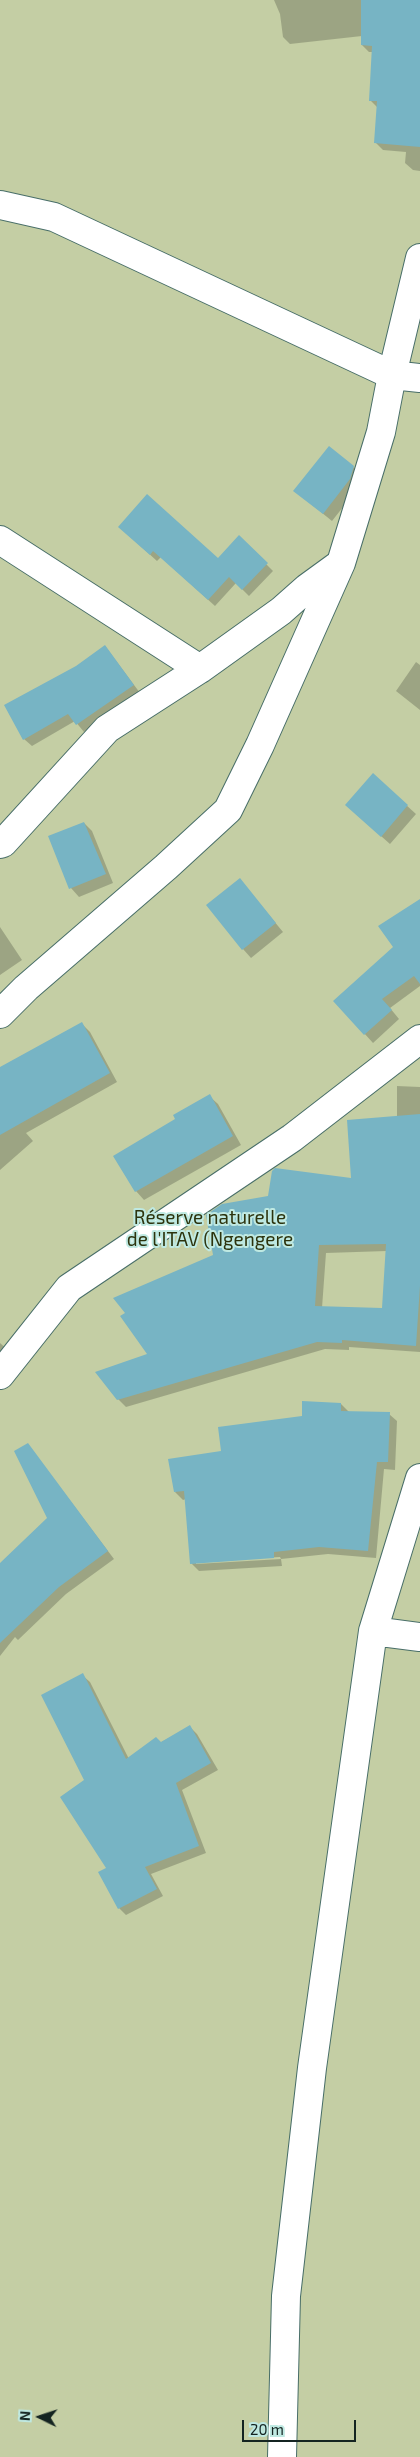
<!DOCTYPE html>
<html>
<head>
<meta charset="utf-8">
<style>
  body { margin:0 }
  #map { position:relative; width:420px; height:2457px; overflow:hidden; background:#bfe9e2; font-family:"Exo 2",sans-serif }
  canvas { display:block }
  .north { position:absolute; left:15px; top:2392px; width:50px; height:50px; -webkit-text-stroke:4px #bfe9e2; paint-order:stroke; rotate:274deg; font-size:14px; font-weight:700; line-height:20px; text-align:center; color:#142421 }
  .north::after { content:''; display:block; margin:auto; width:18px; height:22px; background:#142421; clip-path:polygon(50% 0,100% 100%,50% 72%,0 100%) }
  .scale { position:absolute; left:242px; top:2420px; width:114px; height:22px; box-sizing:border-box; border:2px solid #142421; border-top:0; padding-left:6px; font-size:15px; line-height:18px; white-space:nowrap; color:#142421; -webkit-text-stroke:4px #bfe9e2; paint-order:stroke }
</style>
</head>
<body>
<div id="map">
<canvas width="420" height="2457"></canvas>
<div class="north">N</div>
<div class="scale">20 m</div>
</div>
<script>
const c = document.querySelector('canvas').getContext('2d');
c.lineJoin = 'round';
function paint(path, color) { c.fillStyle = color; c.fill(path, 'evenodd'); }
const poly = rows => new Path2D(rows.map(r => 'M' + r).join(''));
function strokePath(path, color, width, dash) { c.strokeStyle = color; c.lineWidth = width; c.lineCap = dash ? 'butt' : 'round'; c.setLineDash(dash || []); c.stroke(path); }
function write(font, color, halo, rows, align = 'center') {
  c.font = font + ' "Exo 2",sans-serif'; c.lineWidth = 4; c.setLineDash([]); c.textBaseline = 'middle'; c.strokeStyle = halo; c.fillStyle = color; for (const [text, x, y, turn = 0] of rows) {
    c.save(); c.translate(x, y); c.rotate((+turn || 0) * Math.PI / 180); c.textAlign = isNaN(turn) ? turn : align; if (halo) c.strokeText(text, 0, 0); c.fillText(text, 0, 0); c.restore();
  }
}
const green = poly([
  [0,0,420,0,420,2457,0,2457]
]);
const shadow = poly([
  [274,0,420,0,420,171,413,170,405,163,406,152,383,150,375,142,378,108,370,100,373,52,369,52,362,45,362,36,290,44,283,37,280,14],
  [353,467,362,476,358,488,332,521,295,491],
  [126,533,218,559,239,537,273,571,249,596,236,583,215,606,161,557,157,561],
  [105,646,140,693,84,732,75,721,32,746,24,739,76,667],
  [416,662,420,665,420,710,396,691],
  [373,775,416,814,390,844,355,813],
  [84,823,92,831,113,883,79,897,71,888],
  [240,880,283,932,251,958,243,949],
  [420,901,420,986,390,1008,399,1019,373,1043,335,1001,395,947],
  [0,927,22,960,0,975],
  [82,1024,90,1032,117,1082,26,1133,33,1141,0,1170,0,1083],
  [397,1086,420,1087,420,1352,349,1347,349,1350,325,1349,126,1407,118,1399,214,1256,353,1179,397,1117],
  [387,1251,383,1309,322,1308,326,1253],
  [209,1096,218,1104,241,1145,144,1200,136,1191,177,1120],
  [0,1343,9,1351,0,1361],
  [341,1404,349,1412,389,1414,397,1421,395,1470,384,1469,376,1558,328,1554,281,1559,282,1566,199,1571,191,1563,186,1499,183,1500,175,1492,222,1452],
  [280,1557,281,1559,196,1564,196,1562],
  [28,1445,114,1559,66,1594,18,1640,15,1637,0,1656,0,1588,49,1518],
  [82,1675,90,1682,129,1759,190,1727,197,1734,218,1770,182,1790,206,1853,151,1874,163,1896,126,1915,119,1908,86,1781]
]);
const building = poly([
  [361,0,420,0,420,147,374,143,377,101,369,101,372,46,361,45],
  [329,446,354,466,350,479,323,514,293,491],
  [147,494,218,558,239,535,268,563,242,590,229,577,208,600,153,551,150,555,118,527],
  [105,645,134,685,76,725,68,714,23,740,4,705,76,666],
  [373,773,408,805,381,837,345,805],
  [84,822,106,874,69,889,48,836],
  [240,878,276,923,242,950,206,905],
  [420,899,420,984,414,976,382,999,392,1010,364,1035,333,1001,393,947,378,926],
  [82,1022,110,1073,0,1135,0,1067],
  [210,1094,233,1136,135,1192,113,1156,175,1119,173,1115],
  [420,1114,420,1286,416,1346,342,1340,342,1343,317,1342,117,1400,95,1372,147,1354,120,1316,125,1313,113,1298,213,1255,206,1215,222,1204,268,1196,272,1171,275,1168,351,1178,347,1120],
  [386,1244,382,1308,315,1306,319,1245],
  [302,1401,341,1403,341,1411,390,1412,388,1462,377,1462,368,1551,319,1547,274,1552,274,1558,190,1564,184,1491,174,1492,168,1459,221,1451,218,1427,302,1416],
  [28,1443,108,1551,59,1587,0,1643,0,1563,47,1518,14,1451],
  [83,1673,126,1759,156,1737,161,1742,190,1725,211,1763,176,1783,199,1846,145,1867,157,1889,118,1909,98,1872,106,1868,60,1797,84,1780,41,1695]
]);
const street = poly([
  [0,205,54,217,392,375,420,378],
  [0,540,200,669],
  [0,844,3,843,107,729,200,669,281,611,307,588,340,564],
  [0,1014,26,988,166,867,228,810,260,745,341,563,381,432,392,375,420,258],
  [0,1375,69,1288,292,1138,420,1039],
  [373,1631,420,1637],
  [282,2457,286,2296,312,2068,373,1631,420,1478]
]);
const parkNames = [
  ["Réserve naturelle",210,1218],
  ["de l'ITAV (Ngengere",210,1240]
];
paint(green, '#c4cea4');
paint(shadow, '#0003');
paint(building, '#77b4c4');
strokePath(street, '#486e68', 30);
strokePath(street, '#fff', 28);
write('19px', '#2c330d', '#bfe9e2', parkNames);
</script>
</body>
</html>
